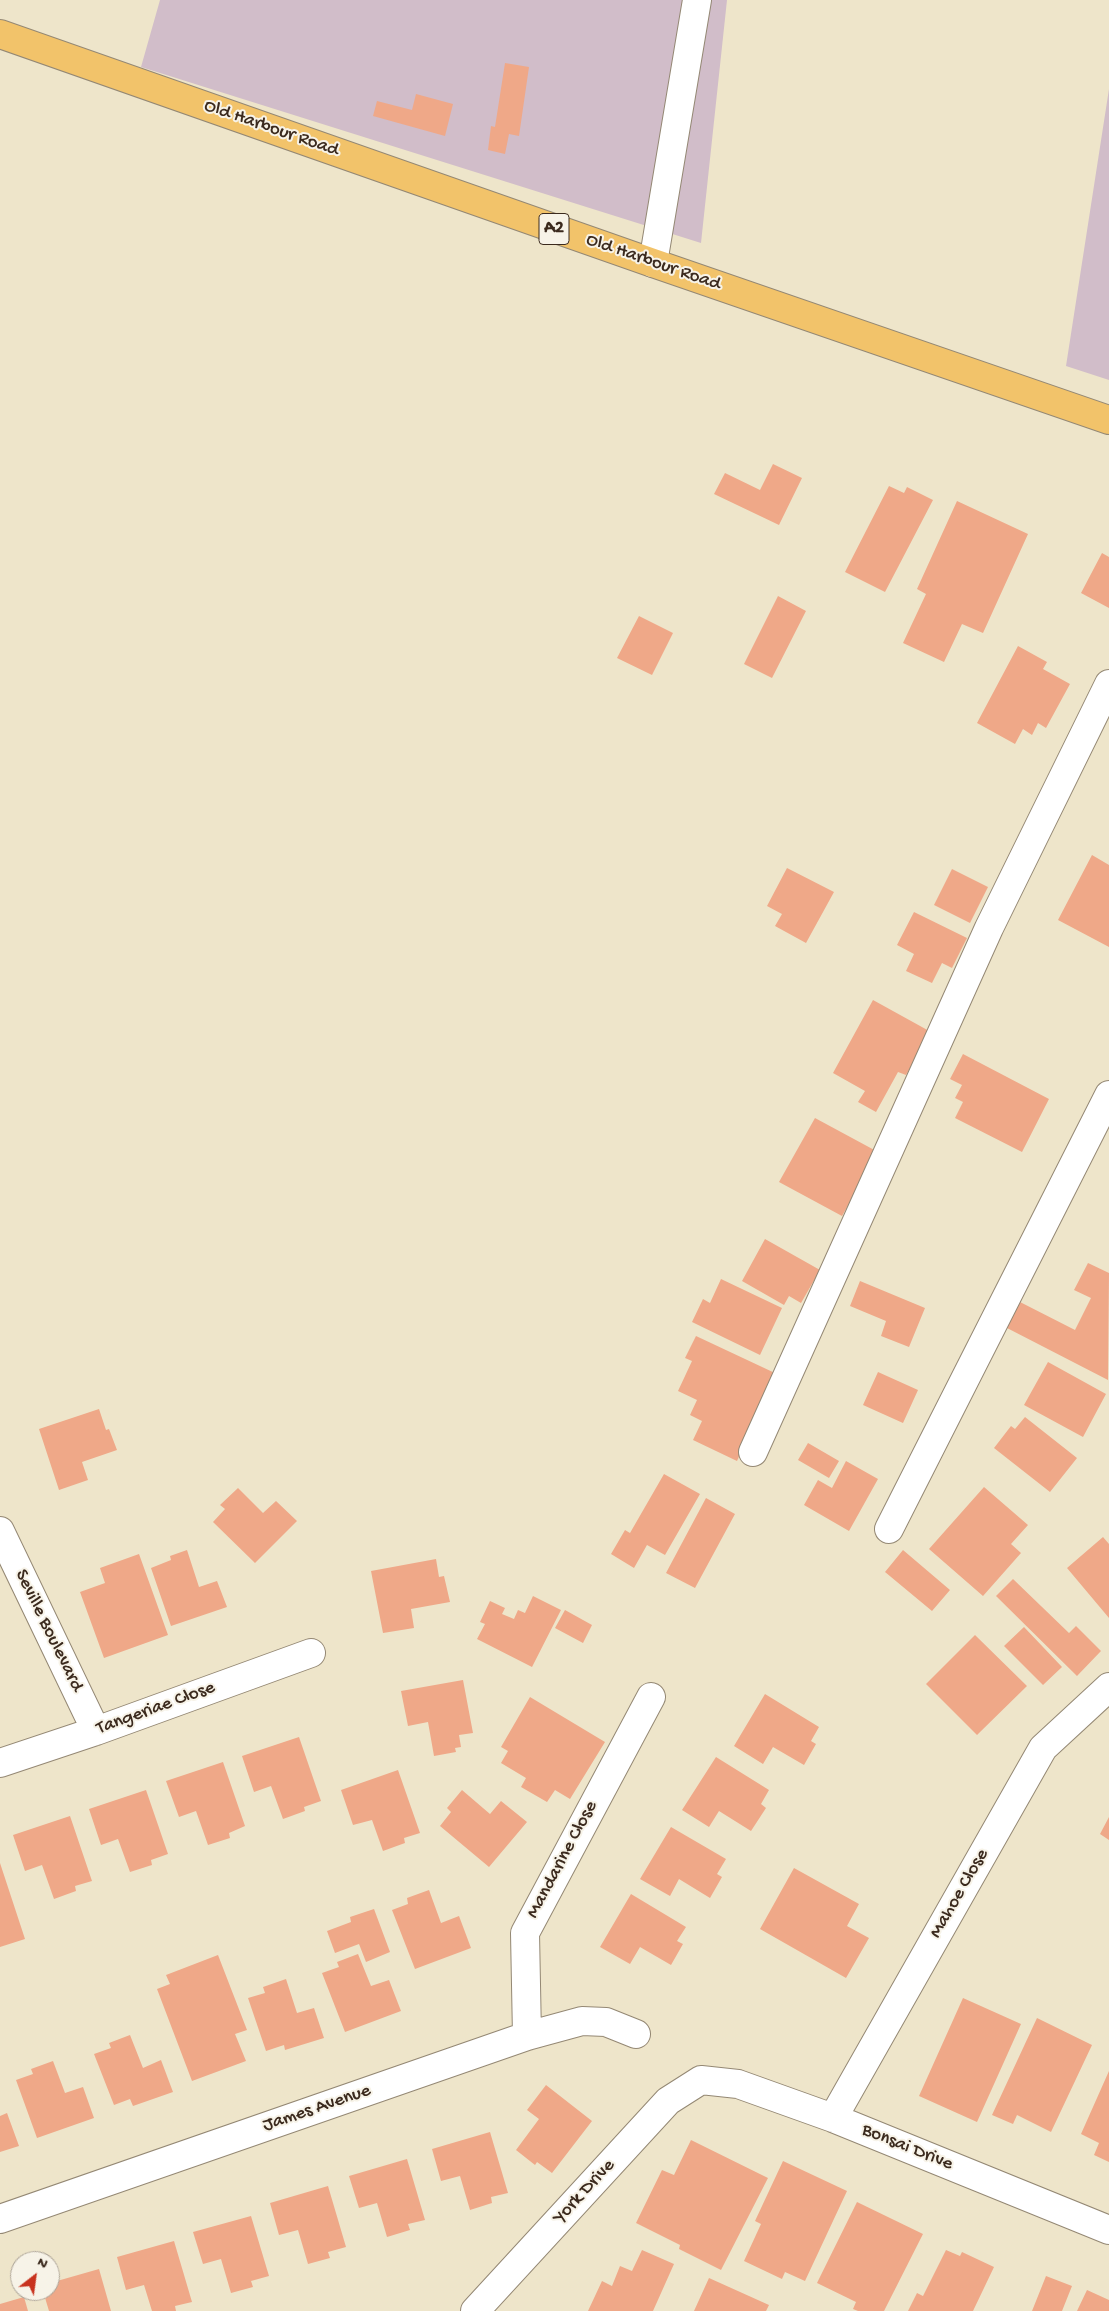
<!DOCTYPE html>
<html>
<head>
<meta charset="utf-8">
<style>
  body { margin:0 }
  #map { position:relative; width:1109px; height:2311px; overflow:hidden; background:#eee5ca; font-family:"Gochi Hand",sans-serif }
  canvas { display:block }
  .north { position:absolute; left:10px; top:2251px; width:50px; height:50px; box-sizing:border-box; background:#f7f3e8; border:1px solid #aca397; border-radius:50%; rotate:30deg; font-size:14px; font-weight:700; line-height:20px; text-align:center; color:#3b2a1e }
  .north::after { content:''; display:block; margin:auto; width:18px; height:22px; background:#c8321e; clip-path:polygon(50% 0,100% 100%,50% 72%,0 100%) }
</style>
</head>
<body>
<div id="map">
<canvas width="1109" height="2311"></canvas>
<div class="north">N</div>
</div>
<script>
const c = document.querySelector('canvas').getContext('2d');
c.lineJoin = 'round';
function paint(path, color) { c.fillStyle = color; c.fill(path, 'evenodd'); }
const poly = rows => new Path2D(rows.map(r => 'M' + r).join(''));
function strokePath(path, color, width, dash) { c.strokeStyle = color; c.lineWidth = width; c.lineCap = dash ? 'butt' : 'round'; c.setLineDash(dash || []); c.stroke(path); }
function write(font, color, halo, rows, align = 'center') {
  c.font = font + ' "Gochi Hand",sans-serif'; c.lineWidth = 4; c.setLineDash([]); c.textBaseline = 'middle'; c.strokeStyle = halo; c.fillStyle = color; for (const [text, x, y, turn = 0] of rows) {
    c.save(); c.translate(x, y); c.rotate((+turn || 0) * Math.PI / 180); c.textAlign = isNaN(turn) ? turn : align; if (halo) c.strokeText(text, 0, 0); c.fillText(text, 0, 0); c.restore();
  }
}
const industrial = poly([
  [160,0,727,0,701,243,141,67],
  [1109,89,1109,380,1066,366]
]);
const building = poly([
  [505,63,529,67,519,136,509,134,505,154,488,150,491,126,495,127],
  [416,94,453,104,445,136,373,116,377,101,412,110],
  [773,464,802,478,779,525,714,494,725,473,760,490],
  [889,486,904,493,907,487,933,500,885,592,845,572],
  [957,501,1028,534,983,633,962,624,944,662,903,643,926,594,917,589],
  [1102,553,1109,557,1109,608,1081,593],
  [778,596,806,611,772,678,744,664],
  [639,616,673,633,652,675,617,658],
  [1018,646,1047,662,1043,669,1070,684,1046,728,1038,723,1032,735,1023,729,1015,744,977,723],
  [1092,855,1109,865,1109,947,1058,920],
  [787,868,834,892,806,943,775,926,782,914,767,906],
  [952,869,988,887,970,923,934,905],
  [914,912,967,938,952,968,942,963,932,983,906,971,914,954,897,945],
  [873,1000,931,1032,906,1075,898,1072,876,1112,858,1102,865,1091,833,1073],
  [963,1054,1049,1099,1022,1152,955,1118,963,1102,955,1098,962,1085,950,1079],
  [815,1118,878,1152,842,1216,779,1182],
  [765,1239,820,1270,801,1303,789,1296,784,1305,742,1281],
  [1088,1263,1109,1273,1108,1380,1007,1328,1020,1302,1075,1330,1091,1298,1074,1290],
  [721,1279,782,1308,760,1355,692,1322,703,1299,710,1303],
  [860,1281,925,1308,909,1347,881,1336,886,1321,850,1306],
  [696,1336,777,1374,737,1461,693,1440,702,1421,690,1415,697,1400,678,1391,692,1361,685,1358],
  [1048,1362,1106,1394,1083,1437,1024,1405],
  [878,1372,918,1390,903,1423,863,1405],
  [99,1409,106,1430,109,1429,117,1450,82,1462,88,1480,59,1490,39,1429],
  [1025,1417,1077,1458,1050,1492,994,1448,1011,1426,1015,1429],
  [808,1443,839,1461,829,1478,798,1460],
  [846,1461,878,1479,849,1531,804,1505,818,1480,832,1488],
  [664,1474,700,1494,665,1555,647,1545,634,1568,611,1554,625,1530,630,1533],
  [984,1487,1028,1525,1011,1544,1021,1553,983,1596,929,1549],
  [238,1488,263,1513,276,1501,297,1521,255,1563,213,1522,225,1509,220,1505],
  [706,1498,735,1514,695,1588,666,1573],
  [1103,1537,1109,1544,1109,1618,1067,1568],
  [187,1550,199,1587,217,1581,227,1607,171,1626,151,1568,171,1560,170,1556],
  [903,1550,950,1590,932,1611,885,1572],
  [139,1554,168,1635,104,1658,80,1592,105,1583,100,1568],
  [436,1559,439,1577,444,1576,450,1602,411,1609,414,1628,383,1633,371,1571],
  [1013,1579,1069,1633,1076,1626,1101,1651,1077,1676,996,1596],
  [533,1596,561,1610,532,1667,477,1639,485,1624,480,1622,490,1601,505,1608,502,1614,514,1619,518,1610,525,1613],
  [565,1610,592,1625,583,1643,555,1628],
  [1024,1627,1062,1667,1043,1685,1004,1646],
  [975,1635,1027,1686,977,1735,926,1684],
  [463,1680,473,1733,459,1735,461,1747,455,1748,456,1752,434,1756,428,1722,408,1726,401,1691],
  [765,1694,819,1727,811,1741,816,1744,804,1765,773,1747,763,1764,734,1746],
  [530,1697,605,1742,570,1799,555,1790,547,1802,521,1787,526,1778,501,1763,508,1751,501,1747],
  [299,1737,321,1801,304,1807,305,1811,283,1819,271,1786,254,1792,242,1756],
  [716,1757,769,1790,761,1804,766,1808,751,1831,719,1811,709,1827,682,1810],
  [223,1762,245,1826,229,1833,230,1838,208,1845,196,1811,179,1817,166,1781],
  [398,1770,420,1833,404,1838,405,1843,383,1851,372,1820,353,1825,341,1790],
  [146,1790,168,1854,151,1860,152,1865,130,1872,118,1839,101,1845,89,1809],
  [462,1790,490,1814,501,1801,527,1822,489,1867,440,1826,451,1812,447,1808],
  [70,1816,92,1881,75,1886,76,1891,54,1899,42,1865,25,1871,13,1835],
  [1109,1817,1109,1840,1100,1834],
  [671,1827,726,1859,717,1874,722,1877,710,1898,679,1879,670,1896,640,1879],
  [0,1863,25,1939,0,1947],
  [794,1868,859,1904,847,1926,869,1938,846,1978,760,1929],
  [429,1890,441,1923,459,1916,471,1948,415,1969,392,1910,408,1904,407,1898],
  [631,1894,686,1927,677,1941,683,1944,671,1965,640,1947,630,1964,600,1947],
  [374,1909,390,1952,366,1962,359,1944,335,1953,327,1931,351,1922,350,1917],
  [358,1954,371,1986,389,1980,401,2011,345,2032,322,1973,339,1967,337,1962],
  [218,1955,247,2030,235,2034,246,2061,192,2081,157,1989,170,1984,166,1975],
  [286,1979,297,2013,314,2008,324,2038,285,2050,284,2045,266,2051,248,1998,265,1993,263,1987],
  [963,1998,1021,2024,977,2122,919,2096],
  [1037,2018,1092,2045,1051,2132,1017,2115,1013,2124,992,2115],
  [130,2035,143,2068,161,2060,173,2092,133,2106,130,2099,114,2105,94,2054,111,2048,109,2043],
  [53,2061,65,2093,83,2087,94,2118,37,2138,16,2080,33,2074,31,2069],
  [1109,2071,1109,2162,1094,2155,1099,2143,1081,2134],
  [546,2085,592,2121,552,2173,537,2162,535,2165,516,2150,539,2119,527,2110],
  [7,2113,19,2146,0,2152,0,2116],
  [490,2132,508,2193,491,2197,492,2203,470,2210,460,2176,441,2181,432,2149],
  [691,2140,768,2178,721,2270,679,2249,680,2245,636,2223,662,2170,674,2175],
  [407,2159,425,2220,408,2224,410,2230,387,2237,377,2203,359,2208,349,2176],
  [783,2161,847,2191,805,2281,785,2272,782,2279,744,2261,761,2224,755,2221],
  [328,2186,346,2247,328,2252,330,2258,308,2264,298,2230,279,2235,270,2203],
  [857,2202,923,2234,884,2311,858,2311,853,2309,856,2302,817,2283],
  [251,2216,269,2276,251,2281,253,2287,231,2293,221,2259,203,2264,193,2232],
  [174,2241,192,2302,175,2306,176,2311,152,2311,144,2285,126,2290,117,2257],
  [642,2250,674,2264,653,2311,588,2311,602,2281,612,2286,620,2266,632,2271],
  [946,2250,960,2256,962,2252,994,2267,973,2311,908,2311,917,2293,923,2296],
  [99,2269,111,2311,49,2311,43,2291,50,2291,50,2283],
  [1046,2276,1072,2286,1062,2311,1032,2311],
  [709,2278,769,2305,766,2311,694,2311],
  [1087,2290,1109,2300,1109,2311,1077,2311],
  [24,2297,28,2311,0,2311,0,2304]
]);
const street = poly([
  [653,263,697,0],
  [753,1452,989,928,1109,684],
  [889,1529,1109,1095],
  [0,1531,96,1731],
  [0,1763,96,1731,311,1653],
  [527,2036,525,1933,651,1697],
  [833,2118,1043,1748,1109,1687],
  [0,2219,527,2036,582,2021,606,2022,636,2034],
  [475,2311,668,2101,701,2080,738,2084,833,2118,1109,2230]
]);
const primary = poly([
  [0,34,653,263,1109,420]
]);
const shields = [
  [554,229,30]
];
const shieldNames = [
  ["A2",554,229]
];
const streetNames = [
  ["Old Harbour Road",271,129,19],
  ["Old Harbour Road",653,263,19],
  ["Seville Boulevard",48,1631,64],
  ["Tangeriae Close",156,1709,-20],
  ["Mandarine Close",563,1860,-62],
  ["Mahoe Close",960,1894,-60],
  ["James Avenue",317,2109,-19],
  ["Bonsai Drive",907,2148,22],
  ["York Drive",585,2192,-47]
];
paint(industrial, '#d1bdc9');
paint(building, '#efa888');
strokePath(street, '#948874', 30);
strokePath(primary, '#948874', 30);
strokePath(street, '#fff', 28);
strokePath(primary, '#f2c36a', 28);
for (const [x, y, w] of shields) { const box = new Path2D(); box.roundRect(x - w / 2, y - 15.5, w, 31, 4); c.fillStyle = '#f7f3e8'; c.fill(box); strokePath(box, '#3b2a1e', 1); }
write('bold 18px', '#3b2a1e', null, shieldNames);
write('19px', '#3b2a1e', '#f7f3e8', streetNames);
</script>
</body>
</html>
